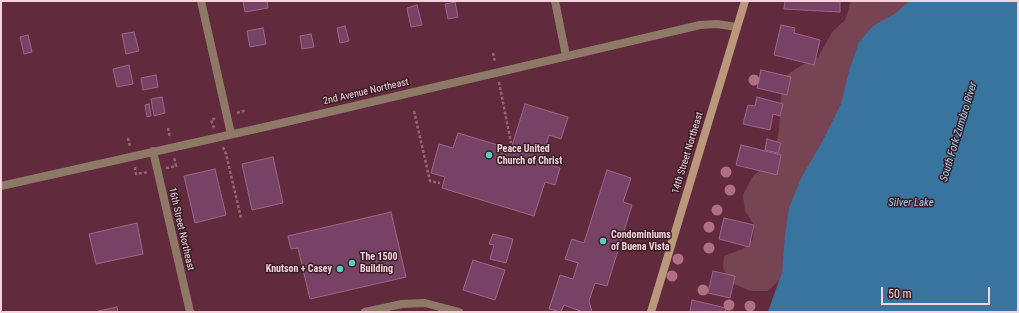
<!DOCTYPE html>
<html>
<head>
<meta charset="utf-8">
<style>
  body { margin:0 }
  #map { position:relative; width:1019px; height:313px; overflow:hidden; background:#622b3d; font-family:"Roboto Condensed",sans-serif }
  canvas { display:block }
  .frame { position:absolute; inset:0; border:2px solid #f6d3dc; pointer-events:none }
  .scale { position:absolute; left:881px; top:287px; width:109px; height:18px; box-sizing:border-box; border:2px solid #f6d3dc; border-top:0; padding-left:5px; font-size:12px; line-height:14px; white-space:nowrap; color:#f6d3dc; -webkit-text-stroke:3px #371e25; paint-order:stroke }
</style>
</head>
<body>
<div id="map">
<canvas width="1019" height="313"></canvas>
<div class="frame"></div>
<div class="scale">50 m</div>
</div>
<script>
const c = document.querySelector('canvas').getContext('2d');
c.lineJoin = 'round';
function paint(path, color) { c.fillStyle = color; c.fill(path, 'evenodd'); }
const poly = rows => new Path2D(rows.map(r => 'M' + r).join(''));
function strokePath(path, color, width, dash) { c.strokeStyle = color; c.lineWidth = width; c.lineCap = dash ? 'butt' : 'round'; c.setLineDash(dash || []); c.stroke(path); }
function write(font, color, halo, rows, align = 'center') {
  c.font = font + ' "Roboto Condensed",sans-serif'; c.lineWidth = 3; c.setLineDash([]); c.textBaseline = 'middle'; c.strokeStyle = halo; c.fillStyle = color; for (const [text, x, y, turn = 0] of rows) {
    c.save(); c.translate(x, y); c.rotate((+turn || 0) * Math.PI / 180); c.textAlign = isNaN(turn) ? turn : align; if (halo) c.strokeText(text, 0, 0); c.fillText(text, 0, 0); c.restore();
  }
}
const green = poly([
  [851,1,1018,1,1018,312,768,312,779,280,768,291,750,291,730,282,723,268,724,256,743,249,753,239,754,225,745,211,743,195,753,176,773,160,779,131,782,78,797,68,818,57,832,32,845,20]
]);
const water = poly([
  [909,1,1018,1,1018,312,768,312,782,273,785,235,789,208,802,176,821,144,841,104,849,71,859,42,873,26,896,13]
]);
const building = poly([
  [243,1,267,1,268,8,245,12,243,1],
  [785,1,840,1,840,12,784,9,785,1],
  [455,2,458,17,448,19,445,4,455,2],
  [417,5,422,25,411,27,407,8,417,5],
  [781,25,795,28,794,33,820,40,814,65,774,55,781,25],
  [345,26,349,41,340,43,337,28,345,26],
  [263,28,266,44,250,47,247,31,263,28],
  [134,32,139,51,126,54,122,34,134,32],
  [311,34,314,47,302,49,300,36,311,34],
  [28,35,32,52,24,54,20,37,28,35],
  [129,65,133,84,117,87,113,69,129,65],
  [761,70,791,77,787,95,757,88,761,70],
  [156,75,158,87,143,90,141,78,156,75],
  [162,97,165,113,154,116,151,99,162,97],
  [757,97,783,104,780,116,773,114,770,130,743,124,748,105,755,106,757,97],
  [149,104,151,116,147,117,145,105,149,104],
  [525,104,568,117,561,139,549,135,541,162,560,168,555,185,545,182,534,216,442,188,445,177,431,173,439,144,453,148,458,133,511,149,525,104],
  [767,139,781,143,778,153,765,150,767,139],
  [741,145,781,155,777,175,736,165,741,145],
  [273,157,283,203,252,210,242,164,273,157],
  [215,169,226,215,195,223,184,176,215,169],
  [607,170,631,178,623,202,632,205,607,286,595,283,589,301,592,312,583,312,564,305,561,312,549,309,560,275,573,279,578,263,565,259,572,239,584,243,607,170],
  [391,212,406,277,310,299,298,248,291,249,288,236,391,212],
  [724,218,754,225,749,247,719,239,724,218],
  [137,223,143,254,96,264,89,234,137,223],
  [493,234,513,239,506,263,490,259,494,245,489,244,493,234],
  [473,260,505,270,495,300,463,290,473,260],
  [713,271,735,276,730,298,708,293,713,271],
  [692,300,726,308,725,312,690,312,692,300],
  [117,307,118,312,94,312,117,307]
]);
const path = poly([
  [493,53,495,62],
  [499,82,511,143],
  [414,111,430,181,440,183],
  [237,113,246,110],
  [168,128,170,138],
  [214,128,211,120,216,118],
  [128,138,130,147],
  [223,147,226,154,241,218],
  [135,167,136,174,148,172],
  [166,168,176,166,174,157]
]);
const street = poly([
  [201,1,231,134],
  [555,1,566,56],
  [153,151,190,312],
  [1,186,269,126,700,25,717,24,737,27],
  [365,312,402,304,425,303,459,312]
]);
const secondary = poly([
  [651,312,745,1]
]);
const trees = [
  [754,80],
  [726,172],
  [730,190],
  [717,210],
  [709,227],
  [709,248],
  [678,259],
  [672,276],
  [703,290],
  [729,305],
  [750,306]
];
const markers = [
  [489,155,4,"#5bcebb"],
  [603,241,4,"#5bcebb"],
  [352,263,4,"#5bcebb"],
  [340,269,4,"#5bcebb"]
];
const streetNames = [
  ["2nd Avenue Northeast",366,92,-13],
  ["14th Street Northeast",688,153,-73],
  ["16th Street Northeast",181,229,77]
];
const poiNames = [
  ["Peace United",497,149],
  ["Church of Christ",497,161],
  ["Condominiums",611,235],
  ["of Buena Vista",611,247],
  ["The 1500",360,257],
  ["Building",360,269],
  ["Knutson + Casey",332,269,"right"]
];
const waterNames = [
  ["South Fork Zumbro River",959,132,-73],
  ["Silver Lake",911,203]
];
paint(green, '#774453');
paint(water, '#38749d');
paint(building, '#784266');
strokePath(building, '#9c6789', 1);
strokePath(path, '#956573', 2.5, [3, 2]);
strokePath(street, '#8e7967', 8);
strokePath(secondary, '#b9987c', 8);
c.fillStyle = '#b26e82';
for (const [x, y] of trees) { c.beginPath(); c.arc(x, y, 5.5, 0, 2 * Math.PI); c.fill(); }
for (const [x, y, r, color] of markers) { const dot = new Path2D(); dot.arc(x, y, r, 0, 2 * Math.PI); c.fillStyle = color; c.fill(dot); strokePath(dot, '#371e25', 1.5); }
write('10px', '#f6d3dc', '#371e25', streetNames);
write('bold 10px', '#f6d3dc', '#371e25', poiNames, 'left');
write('italic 11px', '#a0d0f4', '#371e25', waterNames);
</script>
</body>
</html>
